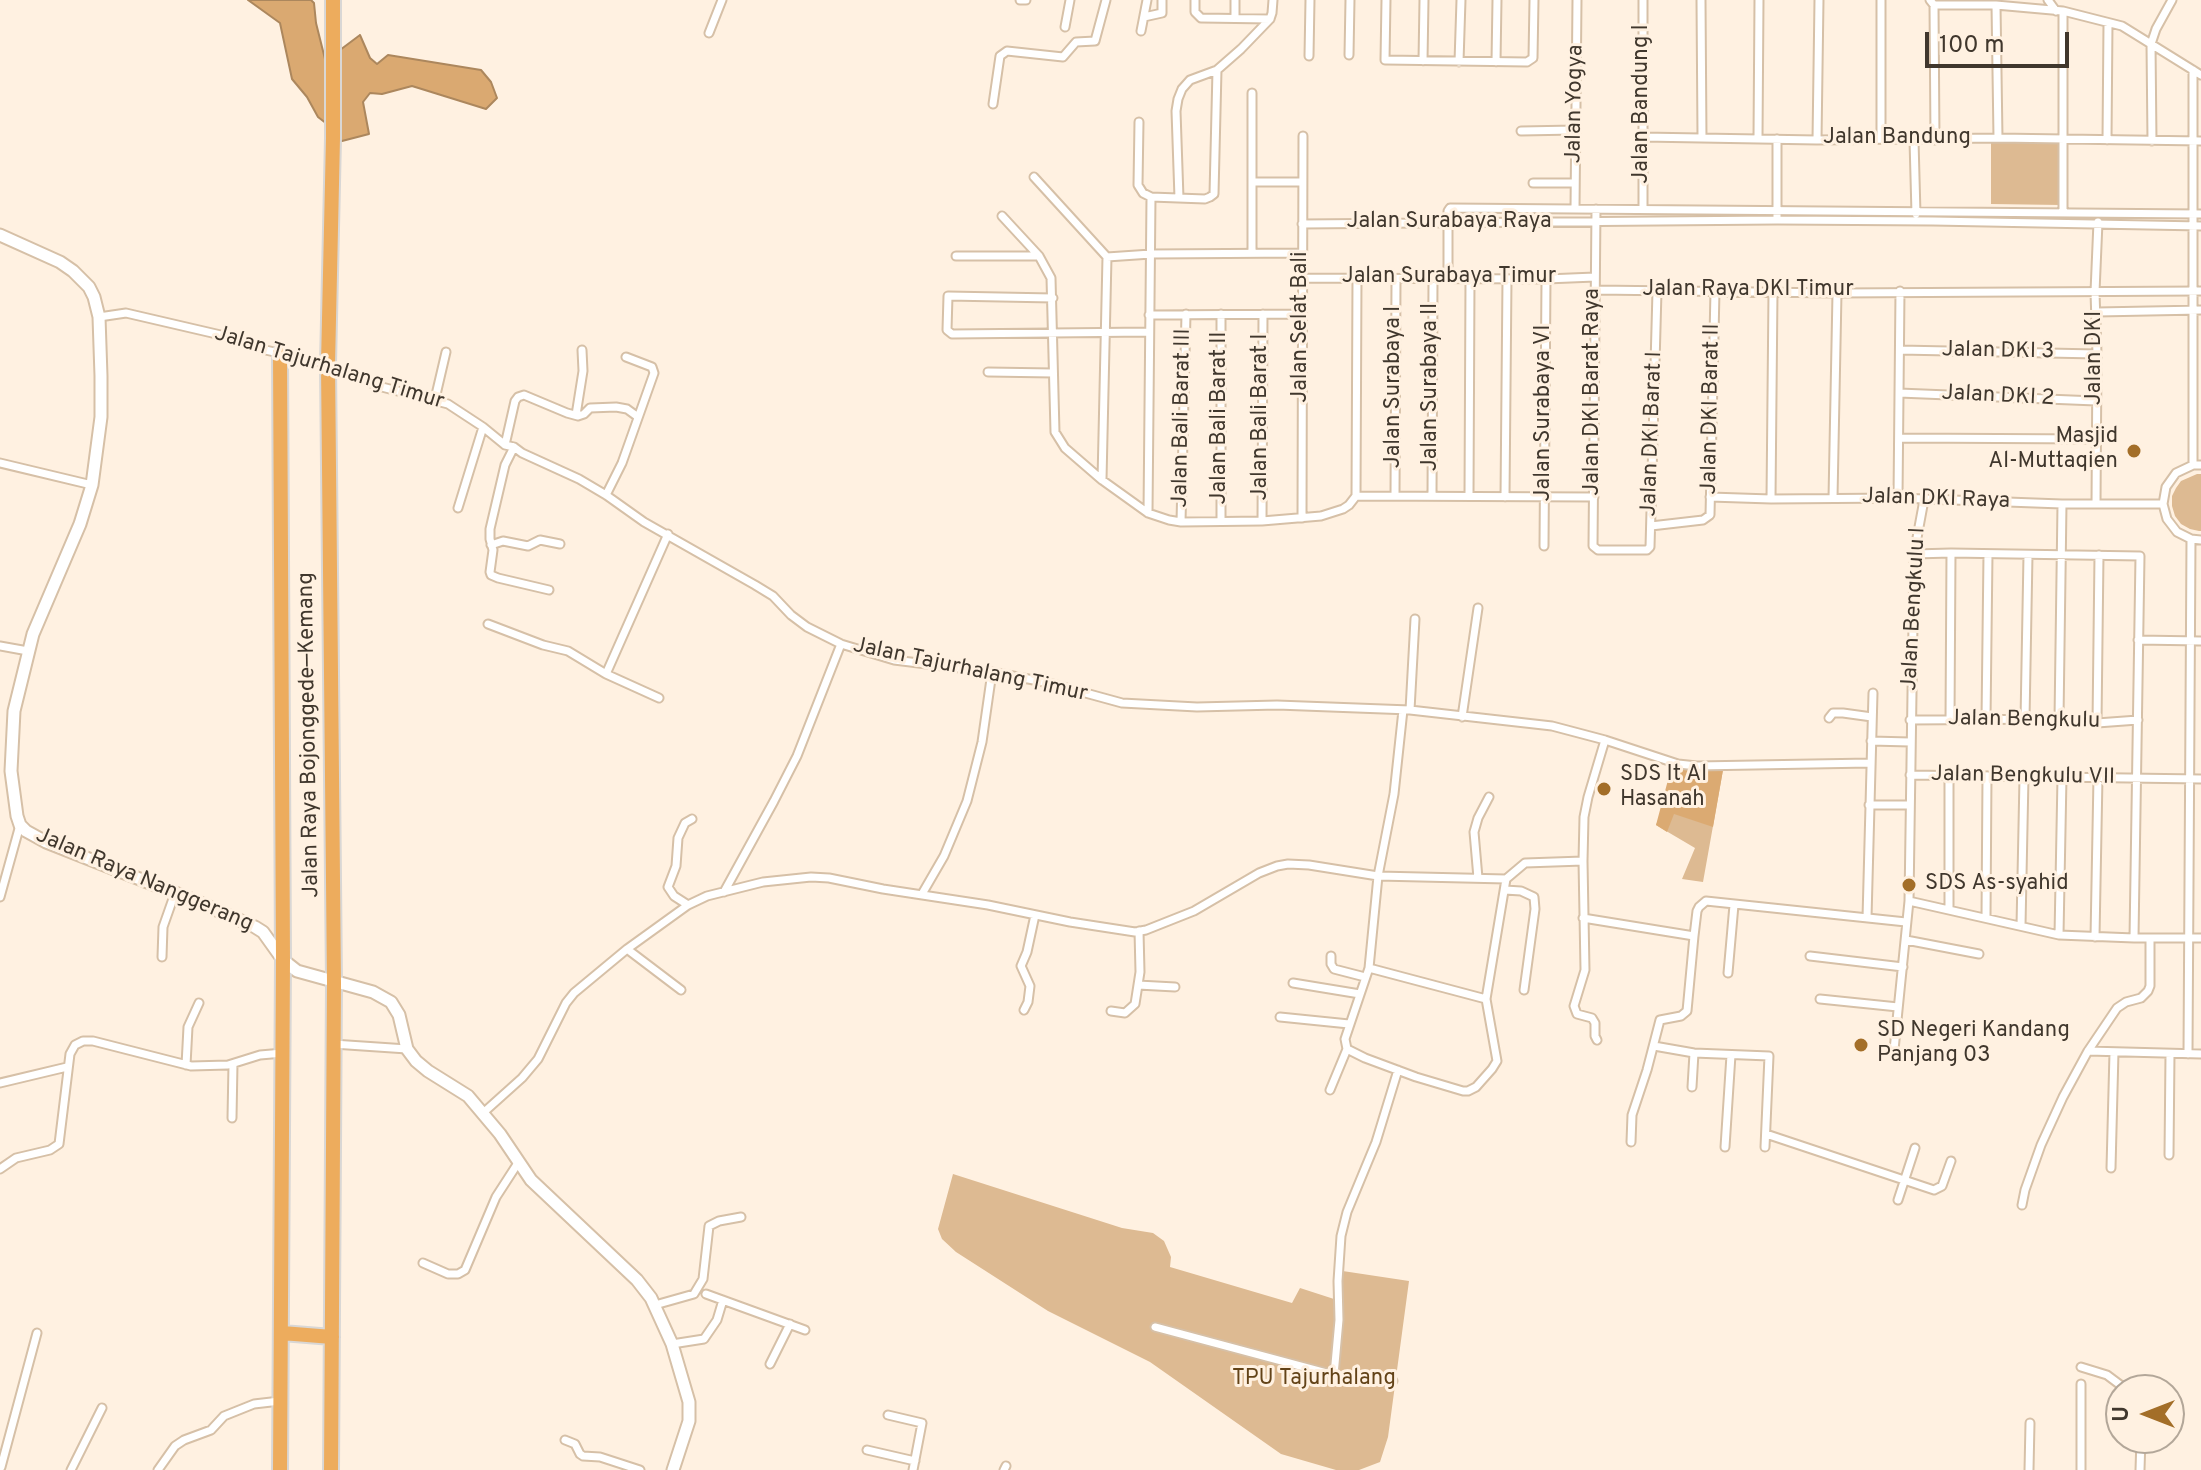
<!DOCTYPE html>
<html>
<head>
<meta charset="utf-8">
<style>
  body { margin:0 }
  #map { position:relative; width:2201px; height:1470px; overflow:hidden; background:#fff1e1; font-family:Overpass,sans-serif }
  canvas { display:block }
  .north { position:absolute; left:2105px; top:1374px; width:80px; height:80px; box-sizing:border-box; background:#fff1e1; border:2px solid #b3a799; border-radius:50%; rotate:270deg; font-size:22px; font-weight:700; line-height:32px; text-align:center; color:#40372d }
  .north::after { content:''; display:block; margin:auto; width:28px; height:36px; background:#a36e28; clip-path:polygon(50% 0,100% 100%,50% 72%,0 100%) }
  .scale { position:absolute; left:1925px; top:32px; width:144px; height:36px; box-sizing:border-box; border:4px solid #40372d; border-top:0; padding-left:10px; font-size:24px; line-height:28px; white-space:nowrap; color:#40372d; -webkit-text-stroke:6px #fff1e1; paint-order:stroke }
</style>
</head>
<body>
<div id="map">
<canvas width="2201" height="1470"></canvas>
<div class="north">U</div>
<div class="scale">100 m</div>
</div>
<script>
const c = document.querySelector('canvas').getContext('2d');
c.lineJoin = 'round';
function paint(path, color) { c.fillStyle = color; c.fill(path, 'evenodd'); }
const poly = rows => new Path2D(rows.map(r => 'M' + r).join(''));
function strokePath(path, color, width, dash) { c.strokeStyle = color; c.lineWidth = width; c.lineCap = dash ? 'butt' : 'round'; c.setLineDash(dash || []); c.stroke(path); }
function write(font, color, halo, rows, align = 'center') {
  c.font = font + ' Overpass,sans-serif'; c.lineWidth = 6; c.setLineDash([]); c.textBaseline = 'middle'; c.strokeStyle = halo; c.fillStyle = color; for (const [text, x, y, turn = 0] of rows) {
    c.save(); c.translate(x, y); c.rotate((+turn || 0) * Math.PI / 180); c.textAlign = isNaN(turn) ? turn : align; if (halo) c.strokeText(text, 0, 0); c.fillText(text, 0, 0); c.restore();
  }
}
const green = poly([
  [2061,141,2061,205,1991,204,1991,142],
  [2197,474,2201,474,2201,531,2199,531,2190,529,2181,524,2175,516,2172,506,2172,496,2176,488,2181,481],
  [1680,767,1723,770,1703,882,1682,879,1695,848,1656,825],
  [953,1174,1122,1228,1153,1233,1164,1241,1171,1257,1170,1267,1292,1303,1300,1288,1334,1299,1336,1270,1409,1281,1388,1437,1380,1462,1359,1470,1336,1470,1281,1454,1150,1362,1048,1311,956,1252,942,1239,938,1229]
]);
const forest = poly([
  [1672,765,1690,769,1723,770,1713,827,1674,814,1667,832,1656,825]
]);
const water = poly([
  [248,0,311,0,314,3,316,23,326,63,327,124,318,117,307,97,292,79,280,23,248,0],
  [360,35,370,58,377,64,388,55,481,70,491,82,497,98,486,109,412,86,382,94,370,93,363,102,369,134,342,141,330,138,332,56,360,35]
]);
const street = poly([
  [1020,0,1026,0],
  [1195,0,1195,12,1201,18,1270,19],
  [1386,0,1385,60,1527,62,1533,58,1534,0],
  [1701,0,1702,137],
  [1930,0,1934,5,1996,5,2063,11,2122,26,2201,75],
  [2048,0,2056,11],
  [1934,5,1935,140],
  [1996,5,1998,138],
  [2063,11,2063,213],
  [1144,17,1162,13,1162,0],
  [1235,18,1235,0],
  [1270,19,1272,13,1273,0],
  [1065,27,1070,0],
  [1141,31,1147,0],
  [709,33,722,0],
  [1349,55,1350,0],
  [1309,56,1310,0],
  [1423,61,1424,0],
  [1459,62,1461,0],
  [1496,62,1497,0],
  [2193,70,2193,465],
  [1252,93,1252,253],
  [993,104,1000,56,1007,51,1063,57,1076,42,1095,41,1106,0],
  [1139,122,1138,185,1143,193,1151,197,1205,199,1210,197,1214,194,1217,70,1241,49,1270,19],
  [1521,131,1575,130],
  [1643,137,1817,140,1998,138,2201,141],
  [1758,138,1759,0],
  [1777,139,1777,220],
  [1881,139,1881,0],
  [1817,140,1819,0],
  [1914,140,1916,214],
  [2107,140,2108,23],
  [2152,141,2151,44,2156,29,2172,0],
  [1034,177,1107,257,1102,480],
  [1252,182,1302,182],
  [1533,183,1575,183],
  [1179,198,1176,111,1178,99,1182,89,1190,80,1217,70],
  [1575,209,1577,0],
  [1596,209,1593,546,1598,550,1647,550,1650,547,1657,291],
  [1643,209,1643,0],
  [1002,216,1039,256,1051,278,1055,432,1065,448,1102,480,1148,513,1169,520,1181,522,1262,521,1321,516,1343,509,1349,505,1356,496],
  [1302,224,1777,220,1933,221,2201,226],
  [956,256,1039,256],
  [1107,257,1151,254,1302,253],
  [1302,278,1546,279,1595,277],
  [1448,278,1448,211,1450,208,2201,214],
  [1596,290,1837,293,2201,291],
  [1053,298,948,296,947,330,952,334,1149,332],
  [2097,312,2201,310],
  [1149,315,1301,314],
  [99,317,126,313,225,336,261,349,328,364,378,386,448,404,483,427,505,445,514,447,522,453,579,479,606,495,644,522,755,585,773,596,791,615,807,627,841,644,894,660,992,672,1049,683,1122,703,1197,707,1277,705,1410,710,1552,726,1605,740,1678,764,1697,766,1870,763],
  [1900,350,2097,354],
  [988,372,1053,373],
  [1899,393,2096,401],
  [435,399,446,352],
  [576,415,583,371,582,350],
  [1899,438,2096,439],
  [505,445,515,401,518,397,524,395,567,413,578,416,584,414,590,408,616,407,627,409,638,417],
  [514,447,505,465,490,529,490,539,493,550,490,572,491,575,498,578,549,590],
  [0,463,92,485],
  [2201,465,2193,465,2176,473,2166,487,2163,504,2167,519,2177,532,2191,539,2201,540],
  [606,495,622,463,654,373,652,367,626,357],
  [1356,496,1594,497],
  [1356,496,1357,278],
  [1395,496,1396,279],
  [1432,496,1433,279],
  [1469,496,1470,279],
  [1505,497,1507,279],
  [1710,497,1771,499,1898,498,2062,504,2163,504],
  [1833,498,1837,293],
  [1898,498,1900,291],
  [1771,499,1773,292],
  [2096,504,2097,354,2095,292,2098,222],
  [458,508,483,427],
  [1148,513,1151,197],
  [1302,518,1303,136],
  [1221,521,1221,314],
  [1262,521,1263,314],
  [1181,522,1186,314],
  [1651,526,1703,520,1710,515,1715,291],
  [491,545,503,541,528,546,540,540,560,544],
  [1544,546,1546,279],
  [1914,554,1951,553,2140,556,2134,938],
  [488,624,543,645,568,651,606,674,668,534],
  [2138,640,2201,641],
  [0,646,28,651],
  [606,674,659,698],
  [1410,710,1415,619],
  [1462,717,1478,608],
  [1829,718,1833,713,1843,713,1872,717],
  [2059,719,2062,504],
  [1910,720,2059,719,2097,723,2138,720],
  [1950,720,1951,553],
  [1986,720,1988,554],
  [2025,720,2028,555],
  [2097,723,2099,555],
  [1871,741,1910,742],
  [1910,775,2201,779],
  [1869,805,1910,805],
  [1478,878,1474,832,1478,818,1489,797],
  [1505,890,1521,891,1534,897,1535,909,1524,990],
  [724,892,774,801,797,756,841,644],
  [922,894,944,856,967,801,982,742,992,672],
  [0,897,20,825],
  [1909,901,2059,935,2134,938,2201,938],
  [688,905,674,896,668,887,676,866,678,838,685,823,692,819],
  [1949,908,1949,776],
  [1986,917,1987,776],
  [1583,918,1694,936,1697,911,1699,907,1706,901,1906,922],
  [1867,918,1873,693],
  [2021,926,2024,777],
  [2059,935,2062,777],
  [2095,937,2098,777],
  [1906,940,1979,954],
  [627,949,681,990],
  [1331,956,1331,964,1334,969,1365,977],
  [1810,956,1903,967],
  [162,957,163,927,175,893],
  [1369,968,1486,999],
  [1728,973,1734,905],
  [1293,983,1360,994],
  [1138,985,1175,987],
  [1820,999,1898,1007],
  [1024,1010,1028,1002,1030,986,1021,966,1027,952,1035,915],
  [1111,1011,1125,1013,1135,1004,1140,972,1139,931],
  [1280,1017,1349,1024],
  [1597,1040,1595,1036,1595,1023,1592,1018,1577,1014,1574,1006,1585,970,1583,861,1584,817,1588,797,1605,740],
  [333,1044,407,1049],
  [1654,1046,1694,1053,1769,1056,1765,1147],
  [1347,1049,1365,1058,1416,1077,1463,1091,1468,1091,1476,1087,1492,1069,1497,1061,1486,999,1506,879,1525,863,1583,861],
  [1894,1050,1909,901,1914,554,1924,500],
  [2088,1051,2201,1054],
  [2188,1054,2191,539],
  [186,1065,188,1027,199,1003],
  [0,1083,67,1067],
  [1692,1087,1694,1053],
  [1330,1090,1347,1049,1345,1039,1369,968,1378,876,1506,879],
  [483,1113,522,1078,538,1059,566,1003,574,993,627,949,688,905,707,896,763,882,811,877,829,878,883,889,988,905,1070,922,1135,932,1146,930,1194,911,1259,873,1277,866,1288,864,1309,865,1378,876,1394,794,1403,710],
  [232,1118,233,1064],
  [1766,1134,1934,1190,1942,1186,1951,1161],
  [1631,1142,1632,1115,1647,1070,1660,1020,1681,1016,1687,1011,1694,936],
  [1725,1147,1731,1055],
  [2169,1155,2170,1054],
  [2111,1168,2114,1052],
  [0,1169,16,1158,50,1150,59,1144,70,1054,75,1045,83,1041,93,1041,191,1066,228,1065,260,1055,283,1053],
  [1898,1200,1915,1148],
  [2022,1205,2025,1190,2041,1145,2063,1097,2088,1051,2117,1008,2126,1002,2141,998,2148,991,2150,986,2150,938],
  [423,1263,448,1274,458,1274,465,1270,496,1197,518,1163],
  [706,1294,805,1330],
  [655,1305,694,1294,703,1279,709,1226,719,1221,741,1217],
  [1155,1327,1334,1375],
  [672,1344,704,1339,717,1320,723,1300],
  [770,1364,790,1324],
  [2081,1367,2107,1375,2127,1390],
  [1393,1381,1353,1379,1334,1375,1339,1320,1338,1281,1341,1236,1347,1212,1376,1142,1398,1070],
  [2081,1384,2081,1470],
  [888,1415,922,1423,913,1470],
  [565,1440,575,1444,580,1454,583,1456,600,1457,640,1470],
  [867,1450,915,1461],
  [1,1467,37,1333],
  [71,1470,102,1408],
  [158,1470,175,1446,184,1440,211,1430,224,1416,254,1404,280,1401],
  [1004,1470,1006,1466],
  [2029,1470,2030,1423],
  [2140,1470,2141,1438]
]);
const secondary = poly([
  [0,235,60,262,73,271,89,287,94,297,99,317,101,376,101,417,92,485,80,524,33,634,14,711,11,771,17,816,20,825,26,831,46,842,198,902,255,927,263,932,283,960,297,971,373,992,391,1002,399,1015,407,1049,416,1061,428,1071,468,1096,500,1134,531,1180,637,1280,651,1298,672,1344,689,1402,689,1421,673,1470]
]);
const highway = poly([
  [280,353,283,960,280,1470],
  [282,1333,332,1337],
  [331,1470,334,983,328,364,333,138,333,0]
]);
const markers = [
  [2134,451,8,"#a36e28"],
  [1604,789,8,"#a36e28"],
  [1909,885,8,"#a36e28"],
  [1861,1045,8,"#a36e28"]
];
const streetNames = [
  ["Jalan Yogya",1576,104,-89],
  ["Jalan Bandung I",1643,104,-90],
  ["Jalan Bandung",1897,139],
  ["Jalan Surabaya Raya",1449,223],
  ["Jalan Surabaya Timur",1449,278],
  ["Jalan Raya DKI Timur",1748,291],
  ["Jalan Selat Bali",1302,327,-90],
  ["Jalan DKI 3",1998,352,1],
  ["Jalan DKI",2096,358,-90],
  ["Jalan Tajurhalang Timur",329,369,17],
  ["Jalan Surabaya I",1395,387,-90],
  ["Jalan Surabaya II",1432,387,-90],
  ["Jalan DKI Barat Raya",1594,392,-90],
  ["Jalan DKI 2",1998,397,3],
  ["Jalan DKI Barat II",1712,409,-89],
  ["Jalan Surabaya VI",1545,413,-90],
  ["Jalan Bali Barat I",1262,417,-90],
  ["Jalan Bali Barat III",1183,418,-89],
  ["Jalan Bali Barat II",1221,418,-90],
  ["Jalan DKI Barat I",1653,434,-88],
  ["Jalan DKI Raya",1936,500,2],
  ["Jalan Bengkulu I",1915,609,-87],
  ["Jalan Tajurhalang Timur",970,671,12],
  ["Jalan Bengkulu",2024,721,1],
  ["Jalan Raya Bojonggede—Kemang",310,735,-91],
  ["Jalan Bengkulu VII",2023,777,1],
  ["Jalan Raya Nanggerang",144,881,23]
];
const poiNames = [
  ["Masjid",2118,438,"right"],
  ["Al-Muttaqien",2118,463,"right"],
  ["SDS It Al",1620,776],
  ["Hasanah",1620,801],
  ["SDS As-syahid",1925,885],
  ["SD Negeri Kandang",1877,1032],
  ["Panjang 03",1877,1057]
];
const parkNames = [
  ["TPU Tajurhalang",1314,1380]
];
paint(green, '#ddba92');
paint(forest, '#dbaa72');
paint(water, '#daa971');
strokePath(water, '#ac875d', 2);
strokePath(street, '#d6c0a7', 11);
strokePath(secondary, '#d6c0a7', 15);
strokePath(highway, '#d9d7d5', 18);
strokePath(street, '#fff', 7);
strokePath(secondary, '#fff', 11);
strokePath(highway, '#edac5d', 14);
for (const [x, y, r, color] of markers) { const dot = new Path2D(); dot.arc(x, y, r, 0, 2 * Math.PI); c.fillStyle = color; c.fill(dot); strokePath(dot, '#fff1e1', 3); }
write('22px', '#40372d', '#fff1e1', streetNames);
write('22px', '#40372d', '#fff1e1', poiNames, 'left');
write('22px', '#634318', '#fff1e1', parkNames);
</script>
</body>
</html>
